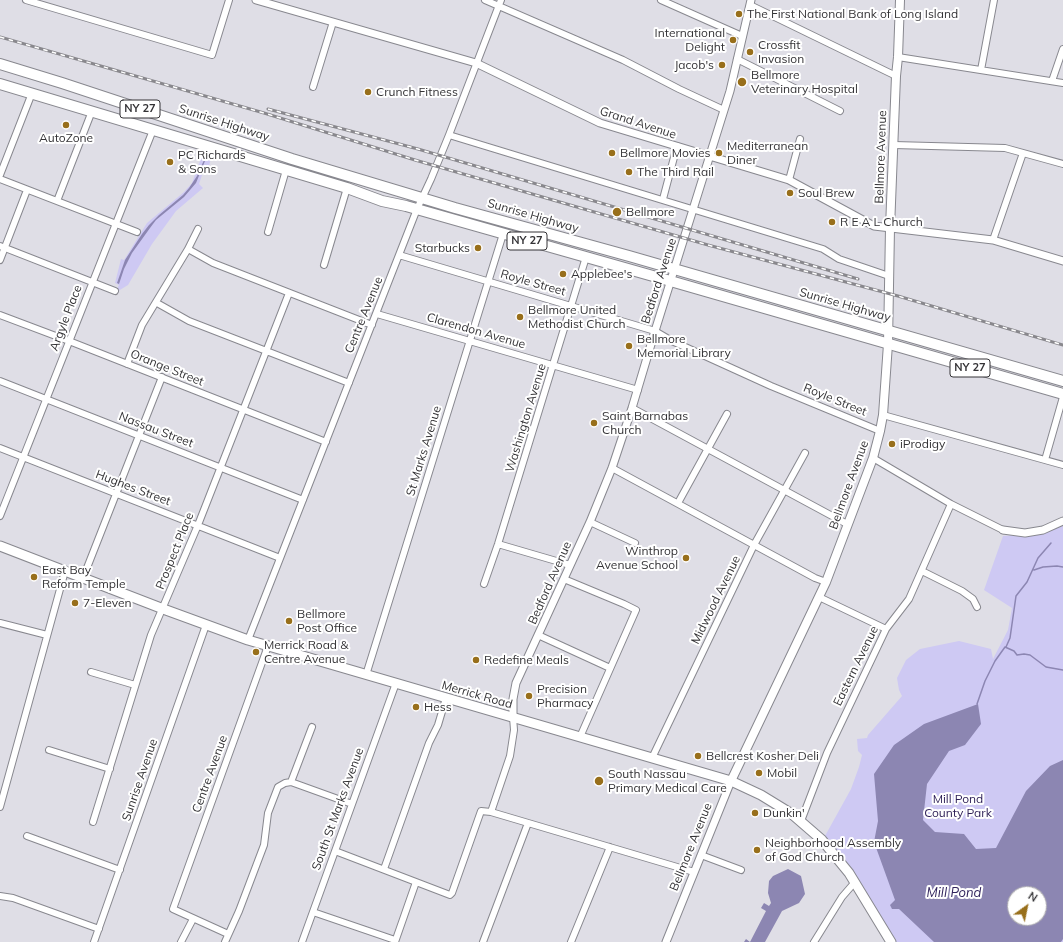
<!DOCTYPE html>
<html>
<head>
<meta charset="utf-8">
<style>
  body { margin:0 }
  #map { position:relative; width:1063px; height:942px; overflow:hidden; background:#dfdee6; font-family:Mulish,sans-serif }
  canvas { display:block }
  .north { position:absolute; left:1007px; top:886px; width:40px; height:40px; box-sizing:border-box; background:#fff; border:1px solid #aeadaf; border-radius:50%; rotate:33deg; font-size:11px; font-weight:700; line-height:16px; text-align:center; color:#343336 }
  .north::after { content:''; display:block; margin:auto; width:14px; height:18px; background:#986f1b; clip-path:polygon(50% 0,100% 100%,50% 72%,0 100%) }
</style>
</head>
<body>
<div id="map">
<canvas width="1063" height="942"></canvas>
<div class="north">N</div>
</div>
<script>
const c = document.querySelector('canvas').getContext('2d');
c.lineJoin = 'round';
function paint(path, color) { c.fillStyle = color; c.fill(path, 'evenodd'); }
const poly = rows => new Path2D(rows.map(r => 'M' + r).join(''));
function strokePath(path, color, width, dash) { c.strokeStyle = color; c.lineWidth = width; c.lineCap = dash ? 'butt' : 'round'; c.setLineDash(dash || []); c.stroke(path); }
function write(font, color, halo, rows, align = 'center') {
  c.font = font + ' Mulish,sans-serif'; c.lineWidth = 4; c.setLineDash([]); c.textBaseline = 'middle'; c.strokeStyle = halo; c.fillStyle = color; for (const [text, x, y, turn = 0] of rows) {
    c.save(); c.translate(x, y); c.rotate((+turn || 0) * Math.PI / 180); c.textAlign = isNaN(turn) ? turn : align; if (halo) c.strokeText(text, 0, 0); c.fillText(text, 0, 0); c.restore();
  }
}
const green = poly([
  [203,153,212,155,209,166,205,166,199,184,203,188,176,211,152,244,128,285,115,293,119,285,115,283,121,259,124,260,147,223,184,192,192,183],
  [1063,525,1063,942,894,942,856,877,842,856,825,836,851,789,859,767,862,755,858,751,857,739,867,738,868,735,902,696,899,690,897,678,906,660,920,649,959,641,991,649,993,659,1008,630,1012,608,984,590,1003,536,1045,533],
  [1015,894,1039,894,1039,918,1015,918]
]);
const water = poly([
  [204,160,205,161,196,183,184,197,156,220,150,228,132,253,124,269,119,284,117,283,125,260,142,234,149,225,159,215,183,195,189,188,197,176],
  [978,704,981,724,965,745,949,751,927,784,923,820,935,832,964,834,976,849,996,848,1026,791,1050,766,1063,760,1063,939,1061,942,934,942,899,909,892,909,890,905,895,900,874,842,878,821,874,774,894,745,924,724],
  [1015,894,1039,894,1039,918,1015,918],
  [788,869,801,876,805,894,799,903,782,911,765,942,744,942,746,939,750,942,766,911,761,908,764,903,769,906,771,903,768,893,769,881,773,876]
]);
const stream = poly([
  [1034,570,1043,567,1057,566,1063,567],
  [1006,647,1010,638,1016,596,1027,582,1038,558,1051,543],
  [977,704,985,681,995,661,1005,647,1014,651,1017,655,1024,654,1030,655,1046,667,1063,670]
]);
const minor = poly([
  [26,0,212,55,229,0],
  [485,0,623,60,679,89,724,110],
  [661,0,742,36],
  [750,5,896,76],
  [898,57,1063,83],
  [737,59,840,111],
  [981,70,994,0],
  [1052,81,1063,49],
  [313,87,333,22],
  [449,135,823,249,839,259,889,276],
  [894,145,1005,148,1063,164],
  [0,175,32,93],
  [0,179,137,232],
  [789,180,800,139],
  [663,199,677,146],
  [57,201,92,111],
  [268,232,286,170],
  [993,240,1023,153],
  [0,246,115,291],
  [188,249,213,263,372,325],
  [399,255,655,331,672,341,771,386,880,431],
  [0,260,27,190],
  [324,265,347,188],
  [157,303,189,321,349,383],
  [377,314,638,390],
  [0,315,69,341,326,442],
  [127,364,142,325,188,249,198,229],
  [0,381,303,500],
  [632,408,847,524],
  [883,415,1063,465],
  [0,448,280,558],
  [873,458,951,504,1003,530],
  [1045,460,1063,397],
  [612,468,815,578,826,582],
  [678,503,727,414],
  [0,516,153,130],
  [590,522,635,543],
  [498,544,570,565],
  [922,571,962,591,973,599,977,607],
  [83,578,162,377],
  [564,579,624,604,636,610,580,737],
  [484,584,498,544,586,257],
  [819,597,886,629],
  [0,623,47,635],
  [538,635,610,668],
  [248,640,417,209,431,179,449,135,501,0],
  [91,672,135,685],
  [366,675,503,234],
  [49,750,110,769],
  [652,758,754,545,805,453],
  [291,782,312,727],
  [0,807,65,571],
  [491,812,510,756,514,730,513,717],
  [801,821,827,753,886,629,909,599,951,504],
  [93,822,151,635,198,525,289,293],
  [27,836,120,870],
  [335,851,450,895,452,893,481,811,491,812,694,872],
  [701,855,741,870],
  [384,869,429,743,438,725,446,698],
  [0,896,13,898,99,929],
  [313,912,395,940],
  [228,934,173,909,268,646],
  [94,942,206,625],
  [181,942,193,919],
  [225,942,239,911,264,845,268,813,278,787,285,783,291,782,352,804],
  [302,942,396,683],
  [395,942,416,882],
  [483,942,528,823],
  [571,942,610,847],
  [814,942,842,897,855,882]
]);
const tertiary = poly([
  [256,0,476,63,600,123,789,180,874,226,993,240,1063,261],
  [1003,530,1025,533,1043,530,1063,521],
  [513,717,513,699,516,683,590,522,612,468,632,408,655,331,730,91,751,0],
  [666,942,731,781]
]);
const secondary = poly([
  [731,781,826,582,873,458,880,431,883,415,888,344,890,228,896,76,898,57,900,0]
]);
const primary = poly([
  [0,546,166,610,248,640,731,781,761,795,792,814,822,840,849,873,891,942]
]);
const trunk = poly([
  [0,64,62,83,292,159,455,208,629,256,1063,381],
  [0,84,347,188,382,201,406,206,660,278,1063,394]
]);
const rail = poly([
  [0,37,264,113,415,160,708,245,898,296,1063,345],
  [268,109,418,149,858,279]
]);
const markers = [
  [739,14,4,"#986f1b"],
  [733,40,4,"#986f1b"],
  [750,52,4,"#986f1b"],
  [722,65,4,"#986f1b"],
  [742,82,5,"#986f1b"],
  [368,92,4,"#986f1b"],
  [66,125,4,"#986f1b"],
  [612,153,4,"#986f1b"],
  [719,153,4,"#986f1b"],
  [170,162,4,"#986f1b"],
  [629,172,4,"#986f1b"],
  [790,193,4,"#986f1b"],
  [617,212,5,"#986f1b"],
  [832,222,4,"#986f1b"],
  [478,248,4,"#986f1b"],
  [563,274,4,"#986f1b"],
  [520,317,4,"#986f1b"],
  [629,346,4,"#986f1b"],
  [594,423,4,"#986f1b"],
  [892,444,4,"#986f1b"],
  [686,558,4,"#986f1b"],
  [34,577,4,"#986f1b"],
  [75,603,4,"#986f1b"],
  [289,621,4,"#986f1b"],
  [256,652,4,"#986f1b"],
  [476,660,4,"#986f1b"],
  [529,696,4,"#986f1b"],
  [416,707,4,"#986f1b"],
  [698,756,4,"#986f1b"],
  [759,773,4,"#986f1b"],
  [599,781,5,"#986f1b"],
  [755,813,4,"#986f1b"],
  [757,850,4,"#986f1b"]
];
const shields = [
  [140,109,40],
  [527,241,40],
  [970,368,40]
];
const shieldNames = [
  ["NY 27",140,109],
  ["NY 27",527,241],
  ["NY 27",970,368]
];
const poiNames = [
  ["The First National Bank of Long Island",747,14],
  ["International",725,33,"right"],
  ["Delight",725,47,"right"],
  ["Crossfit",758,45],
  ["Invasion",758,59],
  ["Jacob's",714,65,"right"],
  ["Bellmore",751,75],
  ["Veterinary Hospital",751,89],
  ["Crunch Fitness",376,92],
  ["AutoZone",66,138,"center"],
  ["Mediterranean",727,146],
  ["Diner",727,160],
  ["Bellmore Movies",620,153],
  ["PC Richards",178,155],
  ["& Sons",178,169],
  ["The Third Rail",637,172],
  ["Soul Brew",798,193],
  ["Bellmore",626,212],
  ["R E A L Church",840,222],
  ["Starbucks",470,248,"right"],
  ["Applebee's",571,274],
  ["Bellmore United",528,310],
  ["Methodist Church",528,324],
  ["Bellmore",637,339],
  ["Memorial Library",637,353],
  ["Saint Barnabas",602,416],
  ["Church",602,430],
  ["iProdigy",900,444],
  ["Winthrop",678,551,"right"],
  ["Avenue School",678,565,"right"],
  ["East Bay",42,570],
  ["Reform Temple",42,584],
  ["7-Eleven",83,603],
  ["Bellmore",297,614],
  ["Post Office",297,628],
  ["Merrick Road &",264,645],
  ["Centre Avenue",264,659],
  ["Redefine Meals",484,660],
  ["Precision",537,689],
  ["Pharmacy",537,703],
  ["Hess",424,707],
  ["Bellcrest Kosher Deli",706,756],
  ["Mobil",767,773],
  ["South Nassau",608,774],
  ["Primary Medical Care",608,788],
  ["Dunkin'",763,813],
  ["Neighborhood Assembly",765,843],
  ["of God Church",765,857]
];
const streetNames = [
  ["Sunrise Highway",224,123,18],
  ["Grand Avenue",638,123,18],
  ["Bellmore Avenue",881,157,-88],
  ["Sunrise Highway",533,216,16],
  ["Bedford Avenue",659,281,-72],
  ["Royle Street",533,283,16],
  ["Sunrise Highway",845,305,16],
  ["Centre Avenue",364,315,-68],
  ["Argyle Place",66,318,-69],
  ["Clarendon Avenue",476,331,16],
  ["Orange Street",167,368,22],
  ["Royle Street",835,400,22],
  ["Washington Avenue",526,418,-73],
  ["Nassau Street",156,430,21],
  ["St Marks Avenue",424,451,-73],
  ["Bellmore Avenue",849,485,-70],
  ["Hughes Street",133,488,21],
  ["Prospect Place",175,551,-68],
  ["Bedford Avenue",550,583,-66],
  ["Midwood Avenue",716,600,-64],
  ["Eastern Avenue",856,666,-64],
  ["Merrick Road",477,695,16],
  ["Centre Avenue",210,774,-70],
  ["Sunrise Avenue",140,780,-71],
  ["South St Marks Avenue",338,809,-70],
  ["Bellmore Avenue",691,847,-68]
];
const parkNames = [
  ["Mill Pond",958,799],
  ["County Park",958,813]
];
const waterNames = [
  ["Mill Pond",954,893]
];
paint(green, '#cec9f3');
paint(water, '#8c86b2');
strokePath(stream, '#8c86b2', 1.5);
strokePath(minor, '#88888f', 8);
strokePath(tertiary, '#88888f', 9);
strokePath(secondary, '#88888f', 10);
strokePath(primary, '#88888f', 11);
strokePath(trunk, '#88888f', 12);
strokePath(minor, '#fff', 6);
strokePath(tertiary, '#fff', 7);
strokePath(secondary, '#fff', 8);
strokePath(primary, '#fff', 9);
strokePath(trunk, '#fff', 10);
strokePath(rail, '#89888d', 3);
strokePath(rail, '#fff', 1.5, [4.5]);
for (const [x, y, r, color] of markers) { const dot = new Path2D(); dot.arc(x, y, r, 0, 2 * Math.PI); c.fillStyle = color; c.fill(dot); strokePath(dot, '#fff', 1.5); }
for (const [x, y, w] of shields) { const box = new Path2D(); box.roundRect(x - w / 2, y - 9, w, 18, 3); c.fillStyle = '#fff'; c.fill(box); strokePath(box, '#343336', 1); }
write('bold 11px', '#343336', null, shieldNames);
write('12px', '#343336', '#fff', poiNames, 'left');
write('12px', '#343336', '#fff', streetNames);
write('12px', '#2c1e55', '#fff', parkNames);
write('italic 13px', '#32255d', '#fff', waterNames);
</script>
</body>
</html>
